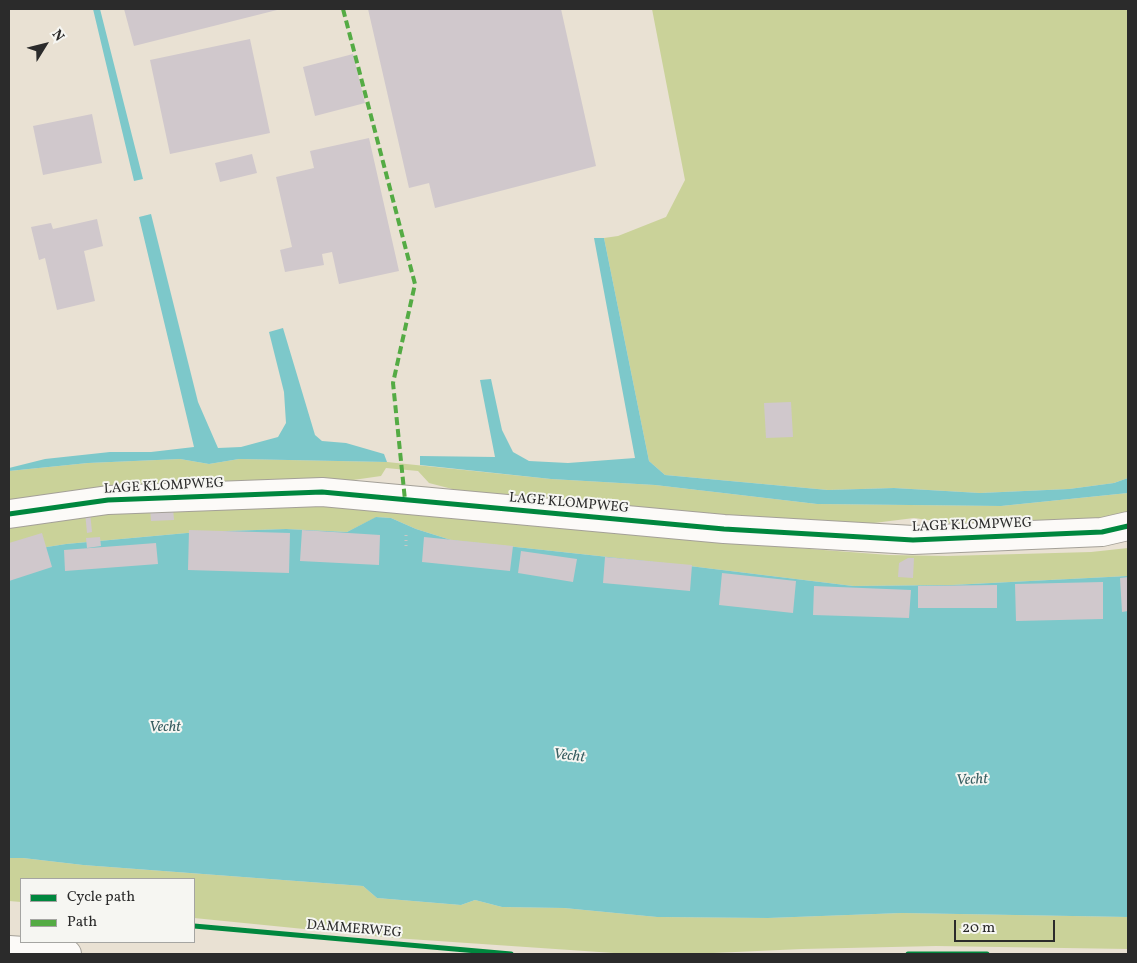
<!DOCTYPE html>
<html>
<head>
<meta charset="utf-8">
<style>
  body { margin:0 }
  #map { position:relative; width:1137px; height:963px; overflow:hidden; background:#e9e1d3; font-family:Vollkorn,serif }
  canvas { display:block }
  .frame { position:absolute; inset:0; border:10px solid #2b2b2b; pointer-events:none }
  .legend { position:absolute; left:20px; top:878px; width:175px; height:65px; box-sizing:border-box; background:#f6f6f2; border:1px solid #a5a5a2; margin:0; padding:6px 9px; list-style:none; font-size:15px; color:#2b2b2b }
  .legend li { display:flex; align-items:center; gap:10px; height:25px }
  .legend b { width:25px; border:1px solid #a5a5a2 }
  .north { position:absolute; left:20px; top:20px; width:50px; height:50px; -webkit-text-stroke:4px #f6f6f2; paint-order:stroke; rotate:54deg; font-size:14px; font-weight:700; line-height:20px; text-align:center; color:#2b2b2b }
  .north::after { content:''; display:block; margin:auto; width:18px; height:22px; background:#2b2b2b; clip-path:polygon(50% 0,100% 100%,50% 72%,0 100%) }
  .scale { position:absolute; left:954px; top:920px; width:101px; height:22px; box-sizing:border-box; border:2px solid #2b2b2b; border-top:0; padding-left:6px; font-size:15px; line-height:18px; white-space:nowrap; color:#2b2b2b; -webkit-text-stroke:4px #f6f6f2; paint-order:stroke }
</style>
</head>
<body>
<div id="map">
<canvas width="1137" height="963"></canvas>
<div class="frame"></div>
<ul class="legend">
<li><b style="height:6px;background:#00873e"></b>Cycle path</li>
<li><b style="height:6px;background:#54ab44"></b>Path</li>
</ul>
<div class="north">N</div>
<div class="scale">20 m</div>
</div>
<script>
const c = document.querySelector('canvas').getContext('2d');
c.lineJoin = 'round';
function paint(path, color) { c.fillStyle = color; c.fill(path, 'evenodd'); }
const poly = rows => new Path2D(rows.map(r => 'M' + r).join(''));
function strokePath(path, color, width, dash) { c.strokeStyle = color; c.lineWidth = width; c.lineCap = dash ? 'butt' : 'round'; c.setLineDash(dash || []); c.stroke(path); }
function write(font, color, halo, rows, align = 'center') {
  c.font = font + ' Vollkorn,serif'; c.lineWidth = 4; c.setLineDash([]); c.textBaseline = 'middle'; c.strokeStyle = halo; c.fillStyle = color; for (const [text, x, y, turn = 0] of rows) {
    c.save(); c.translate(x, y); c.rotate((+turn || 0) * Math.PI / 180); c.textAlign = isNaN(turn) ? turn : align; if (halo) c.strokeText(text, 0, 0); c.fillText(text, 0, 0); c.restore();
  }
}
const green = poly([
  [652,9,1128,9,1128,478,1114,483,1069,489,980,493,894,488,828,490,665,475,649,461,604,238,618,236,666,217,685,180],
  [180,459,209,464,239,459,387,462,551,479,655,485,817,504,1001,506,1128,493,1128,518,977,527,914,518,842,527,665,513,456,490,429,483,418,471,386,468,381,476,339,482,179,482,9,503,9,471,88,463],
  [337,501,745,544,889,555,947,556,1091,552,1128,548,1128,576,952,585,853,586,673,564,451,540,416,529,391,518,377,517,347,532,286,529,198,532,66,544,9,553,9,524,112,511],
  [9,858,23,858,83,865,363,886,377,898,461,905,475,900,502,907,564,908,657,917,768,918,902,913,1128,917,1128,949,936,946,802,949,691,954,614,953,394,938,194,918,194,879,21,879,21,902,9,901]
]);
const water = poly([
  [93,9,100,9,143,179,134,181],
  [151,214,198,402,218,448,241,447,278,437,286,423,284,392,269,332,283,328,315,435,322,441,346,443,384,454,387,462,239,459,209,464,180,459,88,463,9,471,9,468,45,459,110,452,151,452,194,447,139,217],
  [594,238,604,238,649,461,665,475,828,490,894,488,980,493,1069,489,1114,483,1128,478,1128,493,1001,506,817,504,655,485,551,479,420,465,420,456,495,457,480,380,491,379,502,430,513,452,529,461,568,463,635,458],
  [376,517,391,518,416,529,451,540,673,564,853,586,952,585,1128,576,1128,917,902,913,768,918,657,917,564,908,502,907,475,900,461,905,377,898,363,886,83,865,23,858,9,858,9,553,66,544,198,532,286,529,347,532]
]);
const building = poly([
  [124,9,281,9,134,46],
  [368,9,561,9,596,166,435,208,429,183,409,188],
  [250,39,270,133,170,154,150,60],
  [353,54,365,103,315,116,303,67],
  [92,114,102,163,43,175,33,126],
  [369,138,399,271,339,284,332,252,322,254,324,265,285,272,280,250,292,247,276,177,314,168,310,151],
  [252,154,257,173,220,182,215,163],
  [97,219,103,246,84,251,95,301,57,310,45,258,39,260,31,227,51,223,53,229],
  [791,402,793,437,766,438,764,403],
  [150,508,173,508,174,520,151,521],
  [85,512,90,512,92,532,87,533],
  [189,530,290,533,289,573,188,570],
  [302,530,380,535,379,565,300,561],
  [42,533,52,567,9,581,9,543],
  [100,537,101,546,87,548,86,538],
  [424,537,513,546,510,571,422,562],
  [156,543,158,564,65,571,64,550],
  [521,551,577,559,573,582,518,573],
  [605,557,692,565,690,591,603,583],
  [908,558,914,558,913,578,898,577,899,563],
  [722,573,796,581,793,613,719,605],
  [1128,577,1128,611,1122,612,1120,578],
  [1103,582,1103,619,1016,621,1015,584],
  [997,585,997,608,918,608,918,586],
  [814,586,911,590,909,618,813,615]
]);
const path = poly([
  [406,546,406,531]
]);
const street = poly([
  [9,514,108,500,322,492,724,529,913,540,1102,532,1128,526]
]);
const secondary = poly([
  [9,950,67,954]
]);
const quiet = poly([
  [343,9,415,284,393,383,405,500]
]);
const cycleway = poly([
  [9,514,108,500,322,492,724,529,913,540,1102,532,1128,526],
  [194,926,511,954],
  [908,954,987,954]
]);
const streetNames = [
  ["LAGE KLOMPWEG",164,487,-3],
  ["LAGE KLOMPWEG",569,504,5],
  ["LAGE KLOMPWEG",972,526,-2],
  ["DAMMERWEG",354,930,5]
];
const waterNames = [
  ["Vecht",165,728],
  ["Vecht",569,757,6],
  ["Vecht",972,781,-3]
];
paint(green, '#cad299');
paint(water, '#7dc8ca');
paint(building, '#d0c8cc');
strokePath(street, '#a4a098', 30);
strokePath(secondary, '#a4a098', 30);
strokePath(path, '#cac8c5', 3, [1, 4]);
strokePath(street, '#fcfaf8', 28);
strokePath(secondary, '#fcfaf8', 28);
strokePath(quiet, '#54ab44', 4, [8, 4]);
strokePath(cycleway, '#00873e', 5);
write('14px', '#2b2b2b', '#f6f6f2', streetNames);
write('italic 15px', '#385e61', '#f6f6f2', waterNames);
</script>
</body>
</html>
